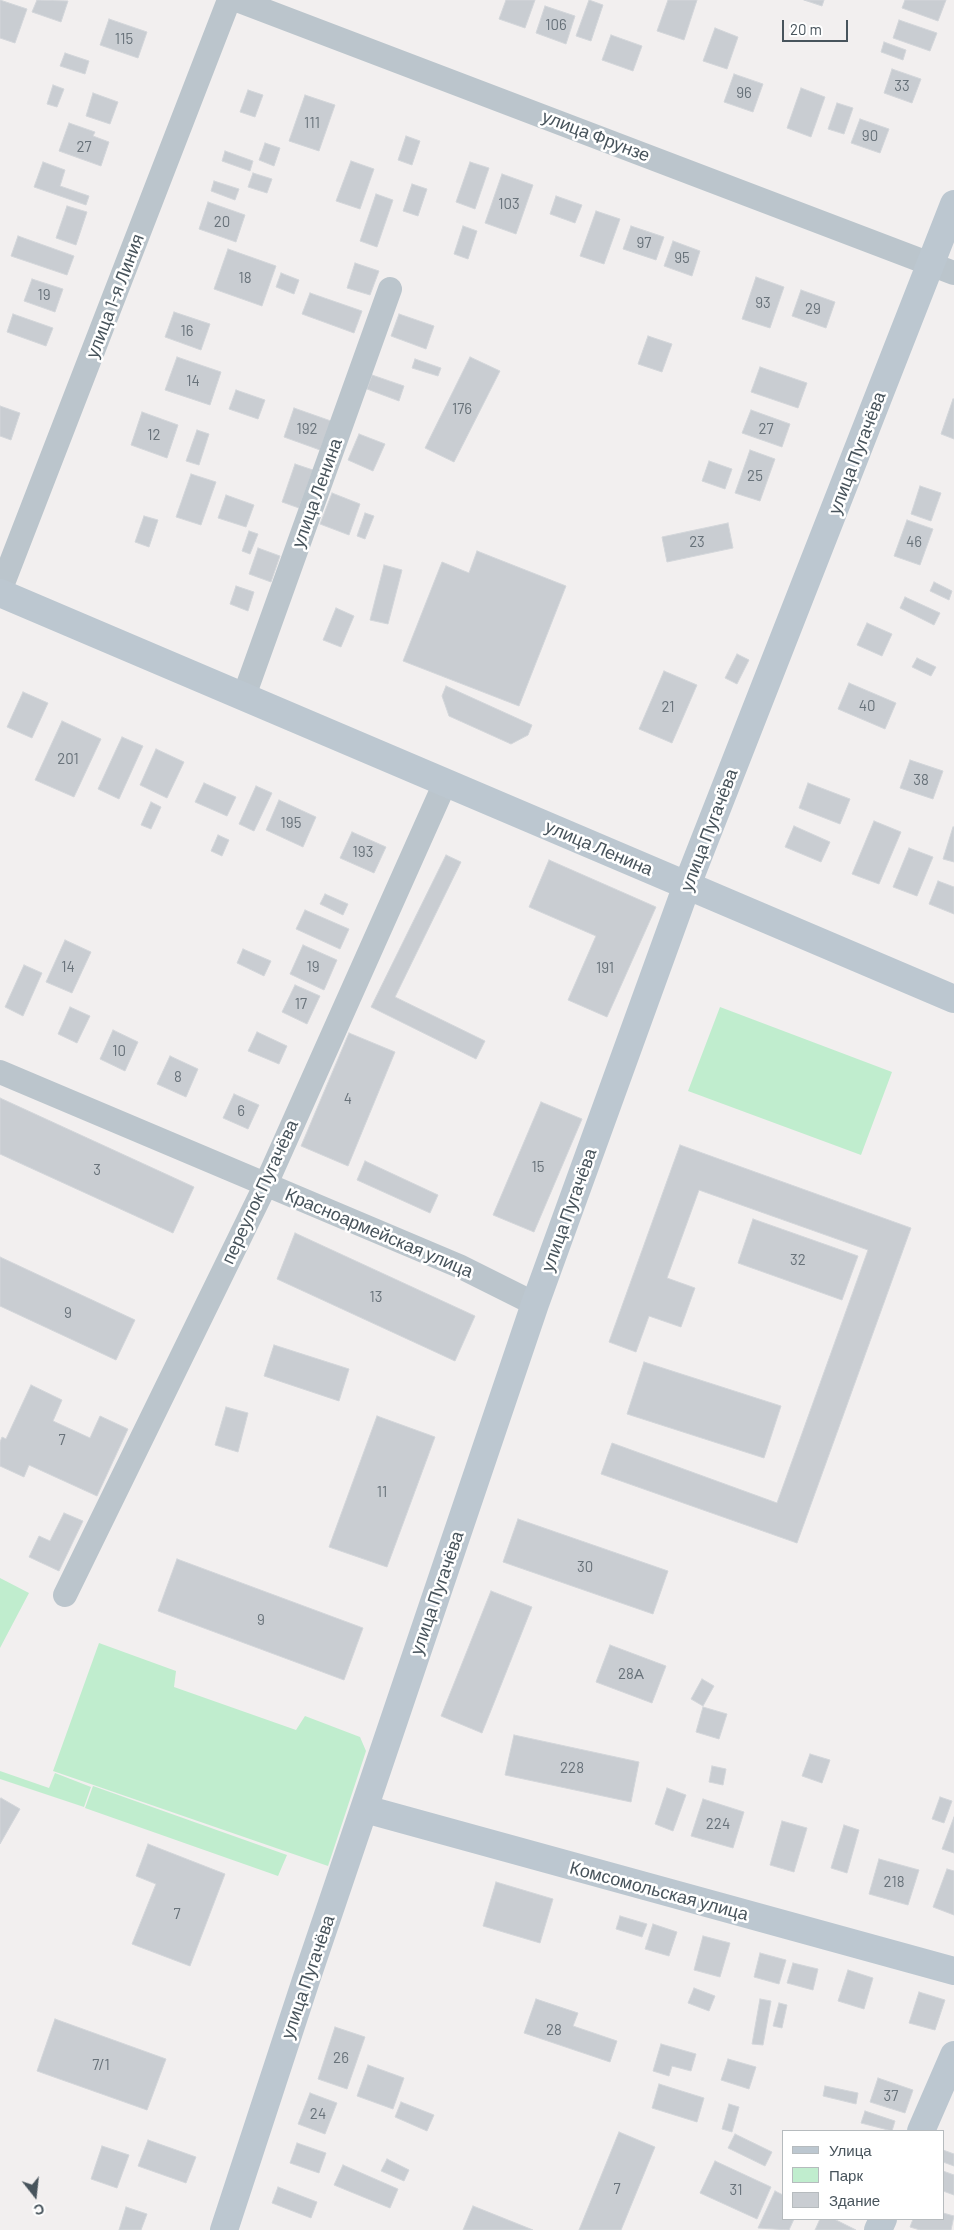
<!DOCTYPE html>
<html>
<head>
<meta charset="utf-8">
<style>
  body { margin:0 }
  #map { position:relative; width:954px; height:2230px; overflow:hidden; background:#f2efef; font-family:Barlow,sans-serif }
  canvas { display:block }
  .legend { position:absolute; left:782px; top:2130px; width:162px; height:90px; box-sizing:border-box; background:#fff; border:1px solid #b6bbbe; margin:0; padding:6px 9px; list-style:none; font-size:15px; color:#48545c }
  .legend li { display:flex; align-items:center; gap:10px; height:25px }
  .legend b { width:25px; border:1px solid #b6bbbe }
  .north { position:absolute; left:10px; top:2170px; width:50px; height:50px; -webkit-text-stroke:4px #fff; paint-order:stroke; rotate:164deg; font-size:14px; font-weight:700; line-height:20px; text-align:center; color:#48545c }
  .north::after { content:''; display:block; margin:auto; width:18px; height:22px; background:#48545c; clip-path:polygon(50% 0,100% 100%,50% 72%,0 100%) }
  .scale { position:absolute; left:782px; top:20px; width:66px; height:22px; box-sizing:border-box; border:2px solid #48545c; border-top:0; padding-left:6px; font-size:15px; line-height:18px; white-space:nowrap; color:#48545c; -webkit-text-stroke:4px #fff; paint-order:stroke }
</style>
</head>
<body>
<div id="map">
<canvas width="954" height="2230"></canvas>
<ul class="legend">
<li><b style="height:6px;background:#bcc7d0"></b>Улица</li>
<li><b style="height:14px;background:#c0edce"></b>Парк</li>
<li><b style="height:14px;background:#c9cdd2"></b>Здание</li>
</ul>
<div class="north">С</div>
<div class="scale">20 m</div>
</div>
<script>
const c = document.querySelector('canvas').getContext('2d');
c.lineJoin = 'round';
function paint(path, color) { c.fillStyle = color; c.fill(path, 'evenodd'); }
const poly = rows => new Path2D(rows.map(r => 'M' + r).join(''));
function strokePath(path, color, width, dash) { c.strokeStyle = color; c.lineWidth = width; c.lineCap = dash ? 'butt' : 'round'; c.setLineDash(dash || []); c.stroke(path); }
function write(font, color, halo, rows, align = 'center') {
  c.font = font + ' Barlow,sans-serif'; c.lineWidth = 5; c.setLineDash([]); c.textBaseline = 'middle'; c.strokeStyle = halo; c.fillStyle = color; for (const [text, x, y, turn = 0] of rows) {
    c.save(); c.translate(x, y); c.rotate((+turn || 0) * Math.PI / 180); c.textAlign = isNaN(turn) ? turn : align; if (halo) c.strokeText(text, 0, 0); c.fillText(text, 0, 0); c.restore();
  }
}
const green = poly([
  [720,1007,892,1072,861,1155,688,1091],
  [0,1578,29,1593,0,1648],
  [99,1643,176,1671,174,1687,296,1730,305,1716,360,1737,366,1751,328,1866,53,1771],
  [0,1771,49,1788,55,1773,91,1787,84,1807,0,1779],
  [93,1786,287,1855,278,1876,85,1808]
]);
const building = poly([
  [0,0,27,9,15,43,0,38,0,0],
  [37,0,68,1,61,22,32,12,37,0],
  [506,0,535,0,525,28,499,19,506,0],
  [589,0,603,5,591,41,576,36,589,0],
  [668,0,697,0,684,40,657,31,668,0],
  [804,0,824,0,822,6,804,0],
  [905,0,946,0,938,21,902,8,905,0],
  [545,6,575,16,566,44,536,33,545,6],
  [109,19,147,32,138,58,100,45,109,19],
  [899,20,937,33,930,51,893,38,899,20],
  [715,28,738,37,727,69,703,61,715,28],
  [611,35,642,46,633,71,602,60,611,35],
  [884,42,906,50,903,60,881,52,884,42],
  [65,53,89,61,85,74,60,66,65,53],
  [892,69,921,79,912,103,884,93,892,69],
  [734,74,763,84,753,112,724,102,734,74],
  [53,85,64,89,57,107,47,104,53,85],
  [801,88,825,97,811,137,787,128,801,88],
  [248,90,263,95,255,117,240,112,248,90],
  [93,93,118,102,110,124,86,116,93,93],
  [305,95,335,105,319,151,289,141,305,95],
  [837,103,853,108,844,134,828,129,837,103],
  [860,119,889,129,880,153,851,143,860,119],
  [69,123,95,132,93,136,109,142,101,166,59,151,69,123],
  [406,136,420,141,412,165,398,160,406,136],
  [265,143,280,148,274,166,259,160,265,143],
  [225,151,253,161,250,171,222,161,225,151],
  [351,161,374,169,360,209,336,201,351,161],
  [43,162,65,170,60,186,89,196,86,205,34,187,43,162],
  [470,162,489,168,475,209,456,202,470,162],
  [253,173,272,179,267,193,248,187,253,173],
  [502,174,533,185,516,234,485,223,502,174],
  [214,181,239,189,235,200,211,191,214,181],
  [412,184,427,189,418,216,403,211,412,184],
  [376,194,393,200,377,247,360,241,376,194],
  [556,196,582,205,575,223,550,214,556,196],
  [208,202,245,215,236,242,199,229,208,202],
  [67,206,87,212,76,245,56,238,67,206],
  [596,211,620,219,604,264,580,256,596,211],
  [463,226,477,231,468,259,454,254,463,226],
  [631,226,664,237,656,260,623,249,631,226],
  [18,236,74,256,67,275,11,256,18,236],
  [673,241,700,251,692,276,664,266,673,241],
  [228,249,276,266,262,306,214,289,228,249],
  [355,263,379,271,370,295,347,288,355,263],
  [281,273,299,280,294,294,276,287,281,273],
  [756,277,784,287,770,328,742,319,756,277],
  [32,279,63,289,55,312,24,301,32,279],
  [801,290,835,302,826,328,792,316,801,290],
  [310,293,362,311,354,333,302,314,310,293],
  [174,312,210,324,201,350,165,337,174,312],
  [13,314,53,328,46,346,7,332,13,314],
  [399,314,434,326,426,349,391,336,399,314],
  [648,336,672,344,662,372,638,364,648,336],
  [177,357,221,372,210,405,165,390,177,357],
  [470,357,500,371,454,462,425,448,470,357],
  [415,359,441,368,438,376,412,368,415,359],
  [760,367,807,383,798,408,751,392,760,367],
  [372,375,404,386,399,401,367,389,372,375],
  [236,390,265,400,258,419,229,409,236,390],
  [953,399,954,399,954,439,941,434,953,399],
  [0,406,20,413,11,440,0,436,0,406],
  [294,408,331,421,320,450,284,437,294,408],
  [751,410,790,424,782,447,742,433,751,410],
  [142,412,178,425,167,458,131,445,142,412],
  [197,430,209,434,199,465,186,461,197,430],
  [359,434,385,444,373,471,348,460,359,434],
  [750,450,775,459,760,501,735,493,750,450],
  [709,461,732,469,725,489,702,481,709,461],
  [295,464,313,470,299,508,282,502,295,464],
  [191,474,216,482,201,525,176,517,191,474],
  [920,486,941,493,931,521,911,514,920,486],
  [332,493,360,504,349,535,320,524,332,493],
  [226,495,254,505,246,527,218,518,226,495],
  [365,513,374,516,365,539,357,536,365,513],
  [144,516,158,520,149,547,135,542,144,516],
  [907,520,933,529,920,565,894,556,907,520],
  [728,523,733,548,667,562,662,537,728,523],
  [249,531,258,534,250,554,242,551,249,531],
  [258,548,280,556,271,582,249,574,258,548],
  [477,551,566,586,519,706,403,661,442,562,469,573,477,551],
  [384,565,402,570,388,624,370,620,384,565],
  [934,582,952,591,949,600,930,591,934,582],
  [236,586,254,592,248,611,230,604,236,586],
  [905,597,940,613,934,625,900,608,905,597],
  [336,608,354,616,341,647,323,640,336,608],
  [867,623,892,634,882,656,857,645,867,623],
  [737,654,749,660,737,684,725,678,737,654],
  [917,658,936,667,931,676,912,667,917,658],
  [664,671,697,685,672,743,639,729,664,671],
  [849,683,896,703,885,729,838,709,849,683],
  [446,686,532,725,528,735,511,744,449,716,442,696,446,686],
  [23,692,48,703,32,738,7,727,23,692],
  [62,721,101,739,74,797,35,780,62,721],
  [122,737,143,746,119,799,98,789,122,737],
  [156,749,184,762,167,798,140,785,156,749],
  [910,760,943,771,933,799,900,788,910,760],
  [204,783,236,797,227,816,195,802,204,783],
  [808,783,850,799,840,824,799,808,808,783],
  [256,786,272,793,254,831,239,824,256,786],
  [279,800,316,817,303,847,266,830,279,800],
  [151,802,161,807,151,829,141,825,151,802],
  [874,821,901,832,879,884,852,874,874,821],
  [794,826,830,842,821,862,785,847,794,826],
  [953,827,954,827,954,862,943,859,953,827],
  [352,832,386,847,374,873,340,858,352,832],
  [218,835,229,840,222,856,211,851,218,835],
  [909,848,933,857,917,896,893,887,909,848],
  [446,855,461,862,395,997,485,1041,476,1059,371,1007,446,855],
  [549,860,656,907,607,1017,568,1000,596,936,529,907,549,860],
  [938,881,954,887,954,914,929,904,938,881],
  [325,894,348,904,343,915,320,904,325,894],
  [305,910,349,929,340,949,296,929,305,910],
  [65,940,91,952,72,993,46,982,65,940],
  [303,945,337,960,324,990,290,974,303,945],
  [243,949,271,961,264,976,237,963,243,949],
  [24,965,42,973,23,1016,5,1007,24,965],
  [295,985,320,996,307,1024,282,1012,295,985],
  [70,1007,90,1016,77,1043,58,1034,70,1007],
  [113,1030,138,1042,125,1071,100,1059,113,1030],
  [257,1032,287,1046,279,1064,248,1051,257,1032],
  [349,1033,395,1052,348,1166,301,1146,349,1033],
  [170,1056,198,1069,186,1097,157,1084,170,1056],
  [234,1094,259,1105,248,1129,223,1118,234,1094],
  [0,1098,194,1187,173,1233,0,1154,0,1098],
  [541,1102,582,1119,534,1232,493,1215,541,1102],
  [680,1145,911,1228,797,1543,601,1474,612,1443,777,1503,868,1250,699,1190,667,1278,695,1288,681,1327,649,1316,636,1352,609,1342,680,1145],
  [365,1161,438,1195,430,1213,357,1180,365,1161],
  [753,1219,858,1256,842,1300,738,1263,753,1219],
  [295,1233,475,1316,455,1361,277,1279,295,1233],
  [0,1257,135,1320,116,1360,0,1306,0,1257],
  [274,1345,349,1369,339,1401,264,1376,274,1345],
  [644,1362,781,1406,764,1458,627,1414,644,1362],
  [31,1385,62,1400,53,1421,90,1438,100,1416,128,1429,97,1496,29,1465,24,1477,0,1466,0,1442,2,1437,6,1439,31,1385],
  [226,1407,248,1413,238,1452,215,1445,226,1407],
  [377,1416,435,1437,387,1567,329,1547,377,1416],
  [64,1513,83,1521,59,1571,29,1557,39,1536,50,1541,64,1513],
  [518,1519,668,1571,653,1614,503,1562,518,1519],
  [177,1559,363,1628,344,1680,158,1611,177,1559],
  [491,1591,532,1607,482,1733,441,1716,491,1591],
  [610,1645,666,1666,652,1703,596,1682,610,1645],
  [702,1679,714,1686,703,1706,691,1699,702,1679],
  [703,1707,727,1714,719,1739,696,1732,703,1707],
  [514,1735,639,1762,631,1802,505,1775,514,1735],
  [810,1754,830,1760,822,1783,802,1776,810,1754],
  [712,1766,726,1769,723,1785,709,1782,712,1766],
  [667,1788,686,1795,673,1831,655,1824,667,1788],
  [940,1797,952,1801,944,1823,932,1819,940,1797],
  [1,1798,20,1809,0,1844,0,1799,1,1798],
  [703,1799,744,1812,733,1848,691,1836,703,1799],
  [954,1817,954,1853,942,1849,954,1817],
  [782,1821,807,1828,794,1872,770,1865,782,1821],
  [844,1825,859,1830,847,1873,831,1868,844,1825],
  [148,1844,225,1874,190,1966,132,1944,156,1884,136,1876,148,1844],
  [879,1859,919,1870,908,1905,869,1894,879,1859],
  [947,1869,954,1871,954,1915,933,1907,947,1869],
  [496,1882,553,1899,540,1943,483,1926,496,1882],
  [620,1916,647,1924,642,1937,616,1929,620,1916],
  [653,1924,677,1932,669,1956,645,1949,653,1924],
  [703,1936,730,1943,720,1977,694,1970,703,1936],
  [760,1953,786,1960,779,1984,754,1977,760,1953],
  [793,1963,818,1969,813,1990,787,1983,793,1963],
  [848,1970,873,1978,864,2009,838,2001,848,1970],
  [694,1988,715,1996,709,2011,688,2003,694,1988],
  [919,1992,945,2000,935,2030,909,2023,919,1992],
  [536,1999,578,2013,573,2026,617,2041,610,2062,524,2033,536,1999],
  [760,1999,771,2001,763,2045,752,2044,760,1999],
  [779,2003,787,2005,782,2028,773,2026,779,2003],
  [55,2019,166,2059,147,2110,37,2071,55,2019],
  [335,2027,365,2037,347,2089,318,2079,335,2027],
  [661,2044,696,2054,691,2071,672,2066,669,2076,653,2071,661,2044],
  [728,2059,756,2067,749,2089,721,2080,728,2059],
  [368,2065,404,2078,393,2109,357,2096,368,2065],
  [878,2078,913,2090,905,2113,870,2102,878,2078],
  [659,2084,704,2098,697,2122,652,2108,659,2084],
  [825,2086,858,2093,856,2104,823,2096,825,2086],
  [310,2093,337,2103,325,2134,298,2124,310,2093],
  [401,2102,434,2115,427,2131,395,2117,401,2102],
  [729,2104,739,2107,732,2132,722,2129,729,2104],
  [865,2111,895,2121,892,2131,861,2123,865,2111],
  [619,2132,655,2147,621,2230,579,2230,619,2132],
  [735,2134,772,2152,765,2166,728,2148,735,2134],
  [148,2140,196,2157,186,2183,138,2166,148,2140],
  [297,2143,326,2153,319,2173,290,2163,297,2143],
  [102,2146,129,2155,117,2188,91,2179,102,2146],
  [943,2150,954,2154,954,2166,943,2162,943,2150],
  [387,2159,409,2170,404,2181,381,2171,387,2159],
  [715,2161,771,2187,757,2219,700,2193,715,2161],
  [343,2165,398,2189,390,2208,334,2185,343,2165],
  [943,2171,954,2175,954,2195,943,2191,943,2171],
  [278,2187,317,2202,311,2218,272,2203,278,2187],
  [775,2191,783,2195,783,2219,794,2219,789,2230,758,2228,775,2191],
  [473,2206,533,2230,463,2230,473,2206],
  [126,2207,147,2214,141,2230,119,2230,126,2207],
  [943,2213,954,2216,951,2230,920,2230,910,2227,913,2219,943,2219,943,2213],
  [820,2219,834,2219,856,2230,815,2230,820,2219]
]);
const street = poly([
  [237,0,954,273],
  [0,591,229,0],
  [244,696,390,289],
  [0,1072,459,1266,535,1304],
  [65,1595,266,1184,445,783]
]);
const secondary = poly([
  [0,593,954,999],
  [365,1809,954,1971],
  [921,2131,954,2055],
  [224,2230,307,1977,535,1304,687,885,954,204],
  [878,2230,883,2219]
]);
const numberNames = [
  ["106",556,25],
  ["115",124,39],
  ["33",902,86],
  ["96",744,93],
  ["111",312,123],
  ["90",870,136],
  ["27",84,147],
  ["103",509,204],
  ["20",222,222],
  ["97",644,243],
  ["95",682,258],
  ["18",245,278],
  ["19",44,295],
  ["93",763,303],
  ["29",813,309],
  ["16",187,331],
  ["14",193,381],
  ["176",462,409],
  ["192",307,429],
  ["27",766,429],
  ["12",154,435],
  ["25",755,476],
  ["23",697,542],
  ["46",914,542],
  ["40",867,706],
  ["21",668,707],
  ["201",68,759],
  ["38",921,780],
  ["195",291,823],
  ["193",363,852],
  ["14",68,967],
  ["19",313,967],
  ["191",605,968],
  ["17",301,1004],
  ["10",119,1051],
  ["8",178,1077],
  ["4",348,1099],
  ["6",241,1111],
  ["15",538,1167],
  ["3",97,1170],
  ["32",798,1260],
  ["13",376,1297],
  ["9",68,1313],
  ["7",62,1440],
  ["11",382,1492],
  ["30",585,1567],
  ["9",261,1620],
  ["28А",631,1674],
  ["228",572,1768],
  ["224",718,1824],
  ["218",894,1882],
  ["7",177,1914],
  ["28",554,2030],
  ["26",341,2058],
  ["7/1",101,2065],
  ["37",891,2096],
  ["24",318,2114],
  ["7",617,2189],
  ["31",736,2190]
];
const streetNames = [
  ["улица Фрунзе",596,136,21],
  ["улица 1-я Линия",115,296,-69],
  ["улица Пугачёва",857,453,-69],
  ["улица Ленина",317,493,-70],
  ["улица Пугачёва",709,830,-69],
  ["улица Ленина",599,848,23],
  ["переулок Пугачёва",260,1192,-65],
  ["улица Пугачёва",569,1210,-70],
  ["Красноармейская улица",379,1233,23],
  ["улица Пугачёва",437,1593,-71],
  ["Комсомольская улица",659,1891,15],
  ["улица Пугачёва",308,1977,-71]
];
paint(green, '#c0edce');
paint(building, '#c9cdd2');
strokePath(building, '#d3d6da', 1);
strokePath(street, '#bbc5cc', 24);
strokePath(secondary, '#bcc7d0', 28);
write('15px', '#68727a', null, numberNames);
write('18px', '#48545c', '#fff', streetNames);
</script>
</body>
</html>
